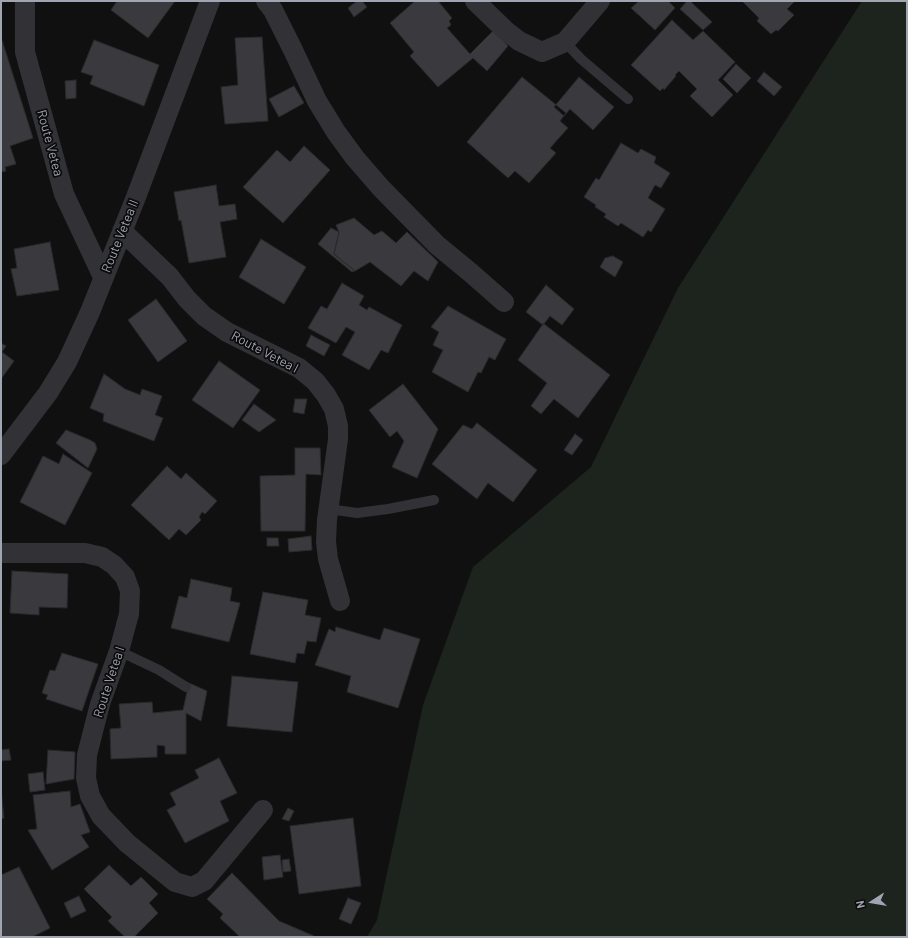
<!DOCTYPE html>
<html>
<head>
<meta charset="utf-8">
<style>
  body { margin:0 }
  #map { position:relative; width:908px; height:938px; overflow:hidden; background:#101011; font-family:Barlow,sans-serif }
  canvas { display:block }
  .frame { position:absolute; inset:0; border:2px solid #a1a5b2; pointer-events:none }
  .north { position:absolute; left:852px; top:882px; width:40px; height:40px; -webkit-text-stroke:3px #0b0b0c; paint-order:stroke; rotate:258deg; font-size:11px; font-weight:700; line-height:16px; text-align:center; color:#a1a5b2 }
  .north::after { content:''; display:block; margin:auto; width:14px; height:18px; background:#a1a5b2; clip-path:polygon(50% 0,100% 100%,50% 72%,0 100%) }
</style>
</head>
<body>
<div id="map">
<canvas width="908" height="938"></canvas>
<div class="frame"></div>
<div class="north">N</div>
</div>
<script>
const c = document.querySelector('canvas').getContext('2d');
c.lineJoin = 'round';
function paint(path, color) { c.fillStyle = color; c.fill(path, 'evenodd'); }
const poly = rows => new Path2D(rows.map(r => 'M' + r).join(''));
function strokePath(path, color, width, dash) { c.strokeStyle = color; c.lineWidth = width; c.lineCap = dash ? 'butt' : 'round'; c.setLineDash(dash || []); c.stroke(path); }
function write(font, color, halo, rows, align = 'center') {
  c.font = font + ' Barlow,sans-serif'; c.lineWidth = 3.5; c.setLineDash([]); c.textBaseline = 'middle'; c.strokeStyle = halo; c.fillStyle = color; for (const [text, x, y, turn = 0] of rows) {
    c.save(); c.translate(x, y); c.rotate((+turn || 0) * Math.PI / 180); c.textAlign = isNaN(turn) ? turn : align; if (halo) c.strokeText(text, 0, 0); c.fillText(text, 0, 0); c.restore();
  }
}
const green = poly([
  [862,1,907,1,907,937,367,937,377,920,423,705,473,567,591,467,678,288]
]);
const building = poly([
  [117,1,175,1,148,38,111,10,117,1],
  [357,1,362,1,367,7,354,17,348,8,357,1],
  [415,1,438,1,452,18,449,21,451,25,447,28,470,54,494,30,508,46,487,71,473,58,438,87,410,56,414,52,390,23,415,1],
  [639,1,668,1,675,8,655,30,631,8,639,1],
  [687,1,690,1,712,22,703,30,680,9,687,1],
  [742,1,795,1,787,9,794,15,778,31,776,30,771,34,757,21,759,18,742,1],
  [672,20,693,40,703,31,735,62,718,80,733,95,712,117,690,96,697,89,679,71,675,75,676,76,664,90,663,88,660,91,631,65,672,20],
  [1,37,33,138,10,146,16,164,5,167,6,171,1,172,1,37],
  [262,37,268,121,225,124,221,87,238,85,235,38,262,37],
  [94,40,159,65,144,106,90,84,93,76,81,72,94,40],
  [736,64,751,78,737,93,723,79,736,64],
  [764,72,782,87,774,96,757,81,764,72],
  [522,77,566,113,560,121,568,128,550,148,556,153,529,183,515,171,508,178,467,142,522,77],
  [579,77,614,107,593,130,570,109,564,116,554,107,579,77],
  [76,80,76,98,66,99,65,81,76,80],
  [294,86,304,103,279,117,269,99,294,86],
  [621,143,638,153,641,149,656,157,654,163,670,173,661,188,655,185,648,198,665,209,651,232,648,230,643,237,621,223,618,226,604,217,606,214,595,207,596,205,584,197,596,178,599,180,621,143],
  [304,146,330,170,283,223,243,187,277,150,290,162,304,146],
  [216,185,219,206,235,204,237,219,220,222,226,257,189,263,181,220,179,221,174,192,216,185],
  [354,218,374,235,382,231,396,243,407,232,438,262,428,281,414,271,401,286,370,262,355,271,334,254,339,232,336,225,354,218],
  [331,228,339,232,334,254,355,271,352,272,318,244,331,228],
  [261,239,306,267,284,304,239,277,261,239],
  [50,242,59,290,17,296,11,269,17,268,14,249,50,242],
  [613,256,623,262,615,277,600,267,605,258,613,256],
  [342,283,364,296,359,305,367,310,369,307,402,325,388,353,381,350,369,370,342,355,355,332,346,327,336,343,308,328,321,306,327,309,342,283],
  [546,285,574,309,562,325,550,316,543,325,526,312,546,285],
  [156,299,187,341,158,362,128,320,156,299],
  [448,306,506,339,495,360,489,357,481,373,478,372,468,392,432,372,443,350,433,345,439,332,431,327,448,306],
  [543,324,544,324,610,375,578,418,554,399,541,414,531,406,547,383,518,360,543,324],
  [311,335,330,345,324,356,306,346,311,335],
  [1,343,6,346,2,352,14,361,1,379,1,343],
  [219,361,260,390,233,428,192,400,219,361],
  [104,374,125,389,140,395,142,389,162,396,155,415,163,418,154,441,103,421,104,414,90,408,104,374],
  [403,384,438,429,417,478,392,467,404,441,397,431,390,437,369,410,403,384],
  [295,399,307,399,304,414,293,412,295,399],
  [254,404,276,420,259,432,242,420,254,404],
  [477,423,537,470,513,502,488,483,477,499,432,464,463,425,472,429,477,423],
  [66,430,90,440,95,443,97,449,88,468,56,443,66,430],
  [575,434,583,440,572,455,564,450,575,434],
  [295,448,320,448,321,475,306,474,305,531,261,531,260,476,295,475,295,448],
  [63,454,92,473,65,525,20,502,43,456,59,464,63,454],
  [167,466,181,479,186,473,217,501,205,514,202,512,199,517,201,520,186,535,179,529,169,540,131,505,167,466],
  [311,536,312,550,289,552,288,539,311,536],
  [267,538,278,538,279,546,267,546,267,538],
  [12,571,68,574,67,608,39,607,39,615,10,613,12,571],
  [191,579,232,588,230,601,240,603,229,642,171,628,179,596,187,598,191,579],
  [263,592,308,600,305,615,321,618,316,642,307,641,304,654,297,653,295,663,250,654,263,592],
  [336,627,380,640,384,628,420,639,398,708,347,692,351,676,315,665,329,629,335,632,336,627],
  [62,653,98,664,82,711,46,699,48,695,42,693,50,670,55,671,62,653],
  [232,676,298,682,292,732,227,726,232,676],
  [189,683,207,691,201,721,186,713,186,754,165,754,165,746,157,745,157,757,111,759,110,729,121,728,119,704,152,702,153,713,183,710,189,683],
  [9,749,11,760,1,761,1,750,9,749],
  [48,750,75,752,74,779,46,784,48,750],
  [219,758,237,793,220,801,229,821,185,843,167,810,176,805,170,793,199,778,195,770,219,758],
  [43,772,45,790,30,792,28,774,43,772],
  [1,789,4,818,1,819,1,789],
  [70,791,71,807,80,804,90,832,81,835,89,847,52,870,28,830,37,829,33,795,70,791],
  [288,808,294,811,289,821,282,819,288,808],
  [353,818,361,886,299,894,290,826,353,818],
  [280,855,283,877,264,880,262,857,280,855],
  [289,859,291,871,283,872,282,860,289,859],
  [109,865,131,886,141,877,158,894,149,903,158,913,134,937,125,937,108,921,112,917,84,889,109,865],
  [19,867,50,928,32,937,3,937,1,933,1,875,19,867],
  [232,873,279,921,314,936,314,937,240,937,220,918,223,914,207,899,232,873],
  [79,896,86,911,71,918,64,903,79,896],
  [348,898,361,903,351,924,339,919,348,898]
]);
const lane = poly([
  [565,42,581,59,628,99],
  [329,509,357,513,388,509,434,500],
  [119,651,159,670,186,687]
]);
const street = poly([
  [25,1,25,52,64,194,103,277],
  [266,1,273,10,293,50,317,101,336,132,355,158,381,188,437,245,471,273,504,302],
  [475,1,505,30,519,41,542,52,565,42,600,1],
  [122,231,170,277,187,299,204,316,227,332,299,368,315,381,326,395,334,409,338,426,338,439,327,520,326,542,328,559,340,601],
  [1,455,48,393,67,362,90,312,136,197,210,1],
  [1,553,85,553,102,557,114,565,125,577,130,591,129,614,119,651,100,704,87,755,86,778,90,796,101,816,127,843,175,882,192,887,204,881,263,810]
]);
const streetNames = [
  ["Route Vetea",50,143,75],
  ["Route Vetea II",120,236,-68],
  ["Route Vetea I",265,352,28],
  ["Route Vetea I",109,682,-72]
];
paint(green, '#1c241d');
paint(building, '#3a3a3e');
strokePath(building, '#2a2a2d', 1);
strokePath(lane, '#313136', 10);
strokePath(street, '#313136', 20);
write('13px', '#a1a5b2', '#0b0b0c', streetNames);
</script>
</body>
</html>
